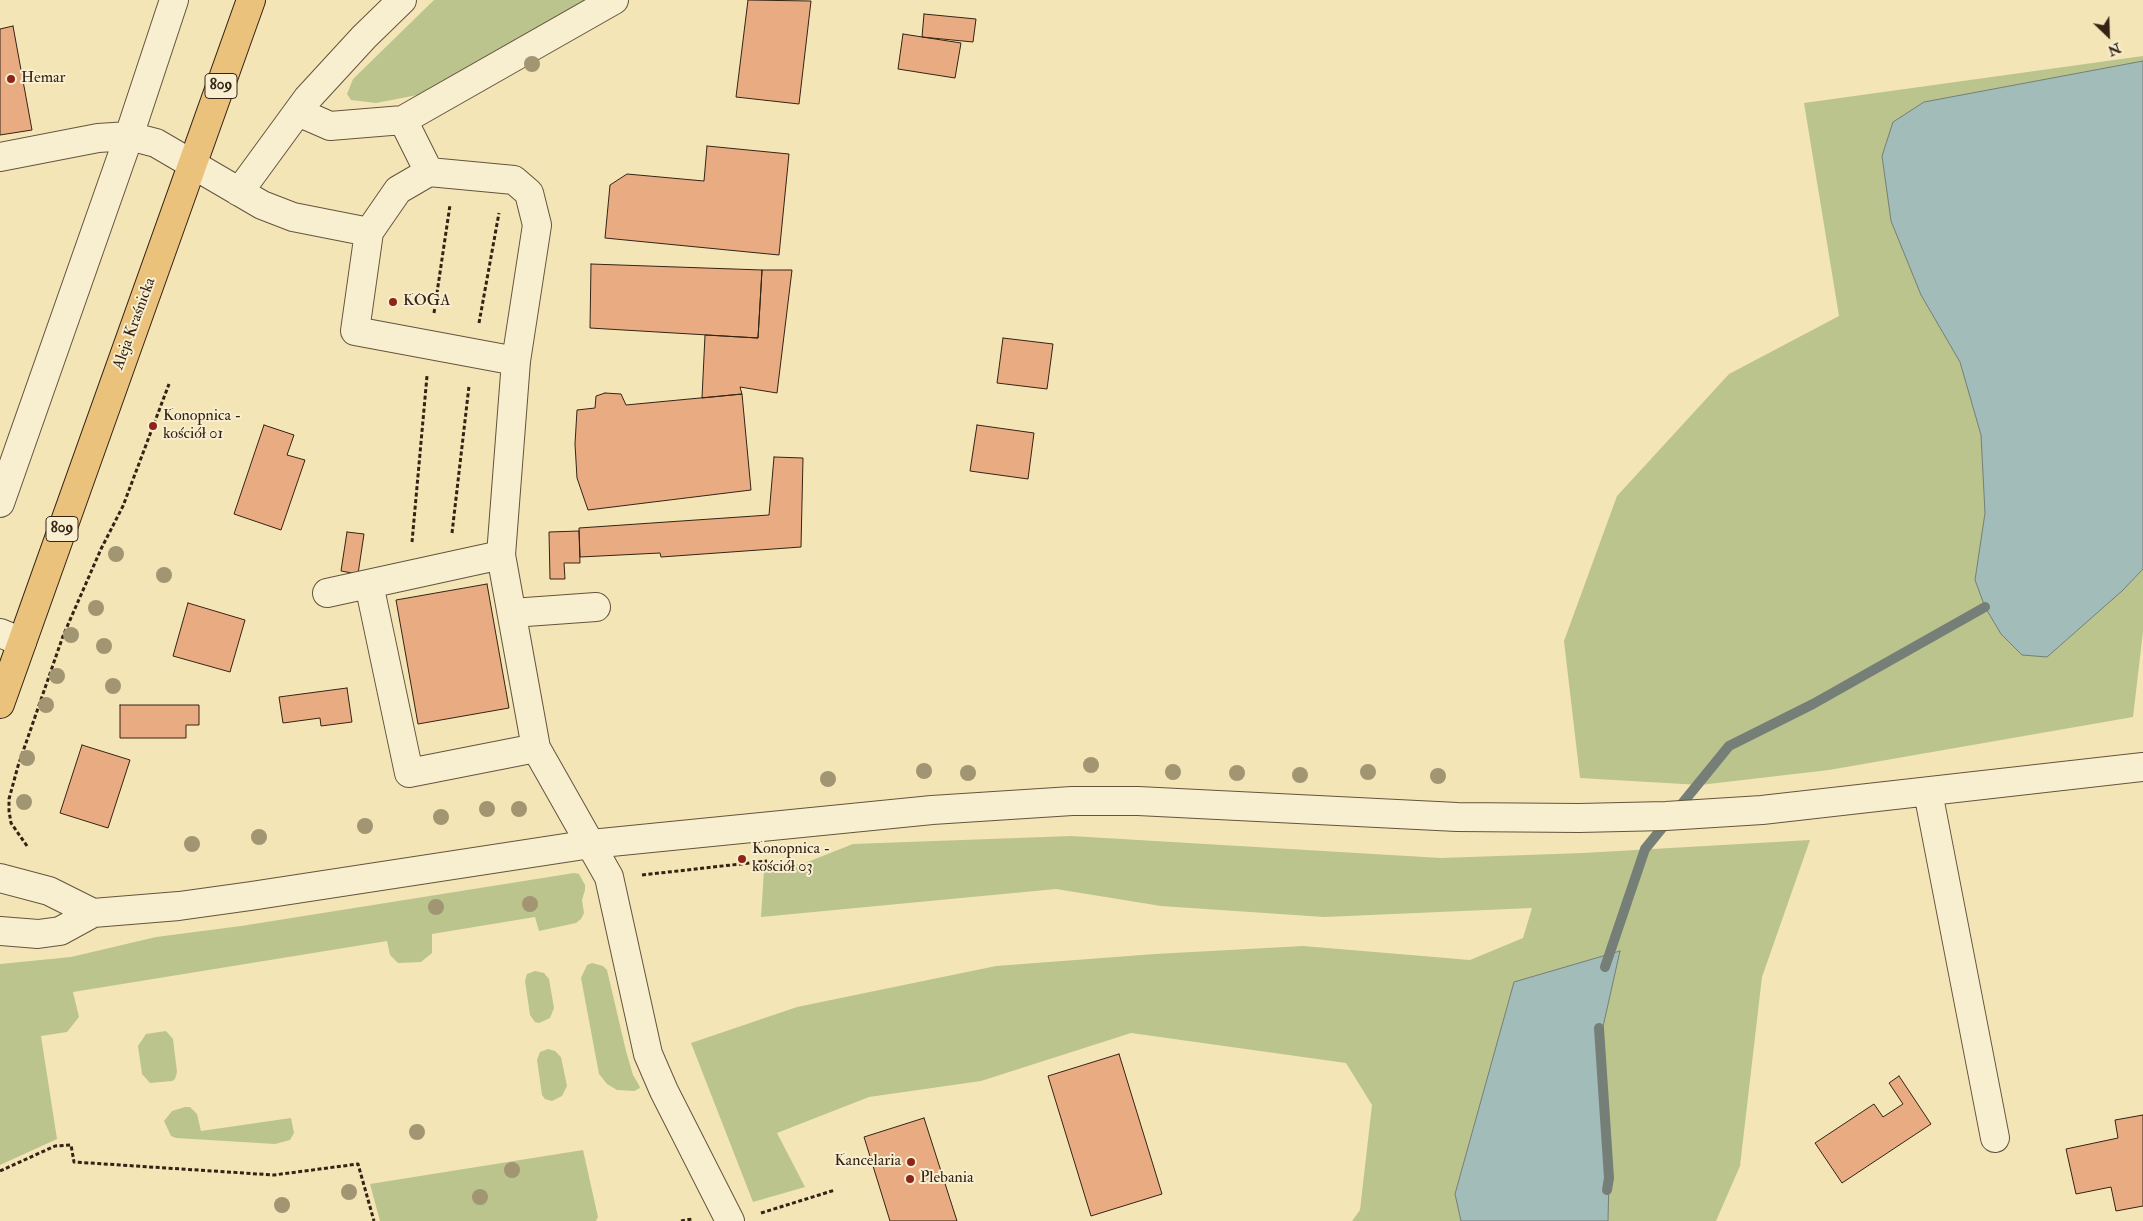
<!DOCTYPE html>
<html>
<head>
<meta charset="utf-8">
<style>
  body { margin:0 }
  #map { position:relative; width:2143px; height:1221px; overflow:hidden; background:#f4e5b7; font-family:"IM FELL Double Pica",serif }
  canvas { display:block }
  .north { position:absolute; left:2083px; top:10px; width:50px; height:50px; -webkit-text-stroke:4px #f8eed0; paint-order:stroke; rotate:156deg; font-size:14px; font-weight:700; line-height:20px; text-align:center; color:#342315 }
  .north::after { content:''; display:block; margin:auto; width:18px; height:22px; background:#342315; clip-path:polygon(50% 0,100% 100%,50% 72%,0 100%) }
</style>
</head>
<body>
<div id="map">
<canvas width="2143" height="1221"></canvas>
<div class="north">N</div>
</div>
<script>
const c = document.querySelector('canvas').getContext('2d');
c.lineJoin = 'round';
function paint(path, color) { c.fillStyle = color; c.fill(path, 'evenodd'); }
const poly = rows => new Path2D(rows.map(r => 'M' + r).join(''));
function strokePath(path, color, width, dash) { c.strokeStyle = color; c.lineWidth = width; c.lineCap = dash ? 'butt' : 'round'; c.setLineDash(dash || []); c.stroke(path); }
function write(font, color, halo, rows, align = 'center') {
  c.font = font + ' "IM FELL Double Pica",serif'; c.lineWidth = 4; c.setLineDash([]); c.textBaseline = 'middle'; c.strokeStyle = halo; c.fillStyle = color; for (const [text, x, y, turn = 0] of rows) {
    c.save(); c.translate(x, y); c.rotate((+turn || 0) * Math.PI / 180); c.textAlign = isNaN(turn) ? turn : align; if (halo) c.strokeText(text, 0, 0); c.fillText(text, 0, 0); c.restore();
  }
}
const green = poly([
  [434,0,589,0,433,92,376,103,351,100,347,94,353,79],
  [2143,56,2143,632,2133,717,1829,770,1700,785,1580,778,1564,641,1617,496,1729,374,1839,316,1804,103],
  [1071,836,1441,858,1583,853,1810,840,1762,977,1740,1166,1716,1221,1352,1221,1360,1210,1372,1105,1346,1063,1131,1033,981,1081,869,1097,777,1133,805,1187,753,1202,691,1043,797,1007,996,966,1155,954,1303,946,1470,960,1523,938,1532,908,1324,917,1161,906,1056,889,761,917,764,870,805,863,853,844],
  [574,873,579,874,585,885,585,890,582,900,584,913,581,919,576,923,539,931,535,917,432,934,432,953,421,962,398,963,390,955,387,941,73,992,79,1017,67,1032,41,1036,57,1139,0,1165,0,964,71,957,156,937,241,926],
  [592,963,603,966,607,970,626,1051,633,1075,639,1085,640,1088,634,1091,617,1090,607,1084,599,1074,581,978,587,965],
  [535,971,544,973,549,979,554,1008,550,1018,539,1023,535,1022,530,1015,525,981,527,974],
  [166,1031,173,1039,177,1072,175,1079,172,1081,150,1083,142,1074,138,1046,146,1034],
  [548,1049,555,1051,561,1057,567,1086,562,1096,552,1101,545,1099,542,1095,537,1060,540,1052],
  [185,1107,190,1107,197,1114,201,1131,291,1118,294,1133,290,1140,275,1144,176,1138,171,1136,164,1121,172,1111],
  [583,1150,598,1217,596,1221,380,1221,370,1184]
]);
const water = poly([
  [2143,61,2143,569,2122,591,2047,657,2022,655,2001,634,1985,607,1975,580,1985,513,1981,435,1960,362,1921,295,1891,221,1882,156,1893,122,1924,102,2143,61],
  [1620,951,1598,1049,1609,1178,1608,1221,1461,1221,1455,1194,1514,982,1620,951]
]);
const stream = poly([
  [1605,967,1645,849,1729,746,1813,704,1985,607],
  [1599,1028,1609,1178,1607,1190]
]);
const building = poly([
  [748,0,811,1,799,104,736,97,748,0],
  [924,14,976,19,973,42,922,37,924,14],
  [13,26,32,130,0,135,0,29,13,26],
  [903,34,961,43,955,78,898,69,903,34],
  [707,146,789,154,779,255,605,238,610,185,627,174,704,181,707,146],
  [591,264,762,270,758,338,590,328,591,264],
  [762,270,792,270,777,393,740,387,742,394,702,398,705,335,758,338,762,270],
  [1003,338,1053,344,1047,389,997,383,1003,338],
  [605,393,621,394,626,405,742,394,751,490,588,510,577,478,575,444,577,410,595,408,596,396,605,393],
  [264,425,294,435,287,455,305,460,281,530,234,514,264,425],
  [977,425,1034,433,1028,479,970,471,977,425],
  [774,457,803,458,801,547,661,557,660,553,580,557,579,528,769,515,774,457],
  [579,531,580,563,564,563,565,579,550,579,549,532,579,531],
  [347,532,364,534,358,574,341,571,347,532],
  [487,584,509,708,418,724,396,600,487,584],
  [188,603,245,620,230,672,173,656,188,603],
  [347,688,352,722,321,726,320,718,283,723,279,697,347,688],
  [120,705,199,705,199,725,186,725,186,738,120,738,120,705],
  [82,745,130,760,108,828,60,813,82,745],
  [1119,1054,1162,1194,1091,1216,1048,1076,1119,1054],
  [1899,1076,1931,1124,1842,1183,1815,1143,1874,1104,1883,1117,1903,1104,1889,1083,1899,1076],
  [2143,1115,2143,1206,2116,1211,2111,1187,2076,1194,2066,1149,2118,1138,2115,1120,2143,1115],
  [924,1118,957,1221,890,1221,864,1137,924,1118]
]);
const path = poly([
  [434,313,450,205],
  [479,323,499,213],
  [452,533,469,386],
  [412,542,427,376],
  [27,846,11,823,9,811,9,799,18,766,63,636,101,549,123,506,169,384],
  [642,875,767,861],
  [0,1171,55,1146,71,1145,74,1162,274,1175,358,1164,374,1221],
  [761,1213,835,1190],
  [681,1221,692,1219]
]);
const minor = poly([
  [298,112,330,126,403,120,614,0],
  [403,120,429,172],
  [0,157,98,138,129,136,156,143,262,205,293,217,369,232],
  [239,192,307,99,364,37,402,0],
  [516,361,355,331,369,232,398,190,429,172,514,180,529,193,537,225,516,361,501,555,536,748,609,877,648,1054,664,1091,730,1221],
  [0,503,129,136,174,0],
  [369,584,409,773,536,748],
  [327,593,501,555],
  [512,613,596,607],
  [0,633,22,642],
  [1928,792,1995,1138],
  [0,878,49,891,93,913],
  [0,931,38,934,60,931,93,913,179,906,251,896,591,844,932,810,1072,801,1138,801,1457,817,1579,818,1666,816,1762,810,2143,767]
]);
const major = poly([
  [0,704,251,0]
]);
const trees = [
  [532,64],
  [116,554],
  [164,575],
  [96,608],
  [71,635],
  [104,646],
  [57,676],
  [113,686],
  [46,705],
  [27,758],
  [1091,765],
  [924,771],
  [1173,772],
  [1368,772],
  [968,773],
  [1237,773],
  [1300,775],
  [1438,776],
  [828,779],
  [24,802],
  [487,809],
  [519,809],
  [441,817],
  [365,826],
  [259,837],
  [192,844],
  [530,904],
  [436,907],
  [417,1132],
  [512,1170],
  [349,1192],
  [480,1197],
  [282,1205]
];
const markers = [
  [11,79,5,"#8f2418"],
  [393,302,5,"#8f2418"],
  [153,426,5,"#8f2418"],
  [742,859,5,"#8f2418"],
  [911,1162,5,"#8f2418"],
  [910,1179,5,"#8f2418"]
];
const shields = [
  [221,86,32],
  [62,529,32]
];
const shieldNames = [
  ["809",221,86],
  ["809",62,529]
];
const poiNames = [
  ["Hemar",21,79],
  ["KOGA",403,302],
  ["Konopnica -",163,417],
  ["kościół 01",163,435],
  ["Konopnica -",752,850],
  ["kościół 03",752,868],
  ["Kancelaria",901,1162,"right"],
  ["Plebania",920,1179]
];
const streetNames = [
  ["Aleja Kraśnicka",135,324,-70]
];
paint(green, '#bcc48e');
paint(water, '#a1bcb9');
strokePath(water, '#757f77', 1);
strokePath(stream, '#757f77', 10);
paint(building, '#e8ab82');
strokePath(building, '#342315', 1);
strokePath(minor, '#64543e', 30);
strokePath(major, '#342315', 30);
strokePath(path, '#342315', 3, [4, 2.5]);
strokePath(minor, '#f8eed0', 28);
strokePath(major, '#eac27c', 28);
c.fillStyle = '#a19572';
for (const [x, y] of trees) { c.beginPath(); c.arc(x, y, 8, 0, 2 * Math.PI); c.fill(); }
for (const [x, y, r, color] of markers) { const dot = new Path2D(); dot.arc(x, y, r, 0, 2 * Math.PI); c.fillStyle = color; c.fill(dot); strokePath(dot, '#f8eed0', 2); }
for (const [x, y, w] of shields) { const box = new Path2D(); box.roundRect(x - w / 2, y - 12.5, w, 25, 4); c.fillStyle = '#f8eed0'; c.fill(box); strokePath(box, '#342315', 1); }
write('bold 15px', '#342315', null, shieldNames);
write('16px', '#342315', '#f8eed0', poiNames, 'left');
write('16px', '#342315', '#f8eed0', streetNames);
</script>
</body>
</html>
